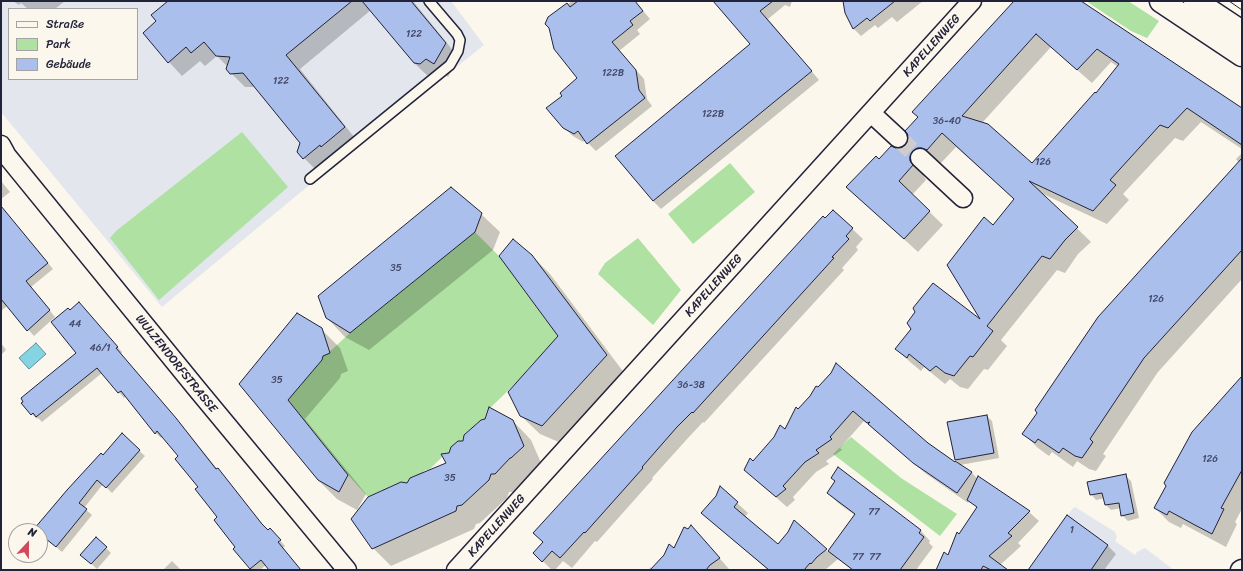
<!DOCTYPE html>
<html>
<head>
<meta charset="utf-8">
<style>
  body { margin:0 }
  #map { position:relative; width:1243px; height:571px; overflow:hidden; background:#fbf7ec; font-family:Sriracha,sans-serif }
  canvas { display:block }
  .frame { position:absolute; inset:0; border:2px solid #22223b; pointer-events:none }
  .legend { position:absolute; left:8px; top:8px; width:130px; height:72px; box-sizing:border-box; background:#fbf7ec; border:1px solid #a4a2a5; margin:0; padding:5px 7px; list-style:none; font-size:12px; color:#22223b }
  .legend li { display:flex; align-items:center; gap:8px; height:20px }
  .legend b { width:20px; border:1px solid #a4a2a5 }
  .north { position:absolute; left:8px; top:523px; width:40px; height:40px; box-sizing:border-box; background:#fbf7ec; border:1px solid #a4a2a5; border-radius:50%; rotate:22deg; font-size:11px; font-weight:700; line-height:16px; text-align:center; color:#22223b }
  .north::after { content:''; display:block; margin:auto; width:14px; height:18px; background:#d1495b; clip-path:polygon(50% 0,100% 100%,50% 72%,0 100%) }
</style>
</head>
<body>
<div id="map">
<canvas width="1243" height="571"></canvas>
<div class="frame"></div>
<ul class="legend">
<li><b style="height:5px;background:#fbf7ec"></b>Straße</li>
<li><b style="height:11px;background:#afe1a2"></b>Park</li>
<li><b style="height:11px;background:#abbfed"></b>Gebäude</li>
</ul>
<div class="north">N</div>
</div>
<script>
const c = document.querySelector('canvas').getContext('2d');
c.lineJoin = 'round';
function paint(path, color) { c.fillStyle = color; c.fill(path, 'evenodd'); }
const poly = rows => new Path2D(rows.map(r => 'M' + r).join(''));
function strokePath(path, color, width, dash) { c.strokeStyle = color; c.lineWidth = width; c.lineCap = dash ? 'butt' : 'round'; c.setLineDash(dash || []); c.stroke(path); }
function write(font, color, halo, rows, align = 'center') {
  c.font = font + ' Sriracha,sans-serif'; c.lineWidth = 3; c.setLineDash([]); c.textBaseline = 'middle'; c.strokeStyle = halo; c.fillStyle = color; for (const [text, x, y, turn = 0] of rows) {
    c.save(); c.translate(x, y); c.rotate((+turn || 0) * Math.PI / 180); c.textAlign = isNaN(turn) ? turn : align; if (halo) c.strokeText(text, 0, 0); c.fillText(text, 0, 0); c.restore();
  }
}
const built = poly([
  [1,1,451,1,484,45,296,196,162,307,1,112],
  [9,9,137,9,137,79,9,79],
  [1075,507,1115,532,1117,537,1115,541,1135,555,1137,552,1145,548,1174,570,1028,570,1073,508]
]);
const green = poly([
  [1086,1,1128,1,1159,21,1147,38,1131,31],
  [242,132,288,187,159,300,110,238,116,231],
  [730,163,755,192,693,244,668,214],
  [475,232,499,256,546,320,566,310,573,320,538,359,537,362,533,363,524,374,524,378,520,379,487,411,485,419,481,420,475,425,474,429,470,430,464,435,463,441,458,441,449,453,446,453,430,469,424,471,422,476,417,475,410,478,407,483,401,482,389,487,387,492,382,490,368,497,348,475,275,383,280,376,300,387,302,384,303,379,307,378,313,371,313,367,318,365,322,360,323,356,327,354,350,333],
  [638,238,681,290,653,325,598,274,605,263],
  [851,437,901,478,957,514,940,536,833,454]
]);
const water = poly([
  [36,343,46,354,29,369,19,358,36,343]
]);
const shadow = poly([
  [13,1,65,1,55,9,28,9,21,3,19,5],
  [169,1,413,1,459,58,448,77,440,72,429,77,414,63,371,10,300,69,358,142,318,172,298,152,301,143,256,87,245,87,231,73,228,67,217,56,205,66,200,61,182,76,169,62,157,21],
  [572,1,635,1,650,19,637,30,640,34,619,51,644,79,647,99,652,106,596,151,585,140,583,142,573,136,564,128,564,96,578,78,567,5],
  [715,1,792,1,790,7,785,5,768,19,819,80,661,209,653,201,751,44],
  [844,1,923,1,897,22,892,17,878,28,875,25,861,36,854,29,848,19],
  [1016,1,1079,1,1242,109,1242,149,1201,122,1183,141,1175,138,1123,194,1129,200,1107,224,1041,193,1091,242,1078,254,1065,273,1057,270,1001,340,1007,346,988,370,984,369,968,389,960,387,950,379,945,384,924,367,921,371,910,362,896,348,984,322,994,226,1015,200,956,147,941,163,937,161,923,170,923,175,926,180,912,195,943,225,918,252,862,201,879,160,907,146],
  [1051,47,1092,83,1111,62,1118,67,1096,94,1032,165,982,123],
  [1242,153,1242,279,1158,372,1103,454,1106,456,1096,471,1089,469,1077,461,1073,467,1052,452,1049,456,1038,448,1024,434,1239,163,1236,159],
  [1,181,10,192,1,199],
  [1,207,53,269,31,287,55,317,34,336,7,306,1,311],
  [833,211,863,239,856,247,858,250,842,268,844,270,704,423,703,422,688,438,652,478,653,479,597,542,595,541,572,568,563,561,555,570,552,570,534,553],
  [481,214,500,232,493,250,369,350,345,337,327,318],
  [531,255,550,274,625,374,561,443,540,434,521,416,559,336],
  [84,308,122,352,121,354,181,424,268,532,275,535,285,546,283,548,301,570,271,570,266,565,260,570,252,570,236,547,199,487,179,456,163,436,161,438,156,433,126,396,124,398,102,373,42,422,38,418,37,419,32,414,78,353,70,311],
  [321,329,340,348,348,371,341,374,340,378,305,419,366,494,357,510,337,499,318,480,240,384],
  [1,343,6,350,1,355],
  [1242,377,1242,509,1235,522,1237,524,1226,547,1183,524,1181,528,1169,522,1155,508],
  [816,387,928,444,956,464,956,463,972,473,978,479,1029,512,1039,521,1018,543,1021,546,999,566,1003,570,936,570,939,565,948,556,959,535,977,508,969,500,968,503,925,473,864,421,840,448,842,450,826,461,829,464,816,472,793,497,795,500,787,507,756,480,745,470,785,431,798,410,811,397],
  [987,416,992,421,999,458,960,465,955,459],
  [513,421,531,440,542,465,530,476,528,476,513,492,509,492,507,498,480,523,476,524,474,529,391,566,373,548,408,484,448,463,450,453,464,442],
  [122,435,145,456,112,493,103,484,84,508,92,515,62,552,41,534,40,531,38,531],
  [838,468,921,531,930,541,929,543,933,547,916,570,852,570,838,559,825,570,768,570,713,523,703,513,737,503,748,513,745,517,778,546,789,532,794,521,828,552,856,516,838,503,828,493,836,482],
  [1125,475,1131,481,1139,518,1128,521,1122,515,1121,508,1111,510,1106,505,1105,498,1096,500,1091,494],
  [1068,517,1108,546,1116,554,1104,570,1029,570],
  [701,537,729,569,649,570,650,567,652,569,675,550],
  [96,538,111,553,97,569,87,560],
  [172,561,181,570,163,570]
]);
const building = poly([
  [168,1,352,1,286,55,345,127,321,147,320,145,303,159,297,152,300,143,243,73,230,74,226,69,230,57,216,56,204,42,191,53,186,47,168,63,143,33,156,21,151,15,168,1],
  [362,1,411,1,446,43,434,64,426,59,420,64,414,63,362,1],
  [578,1,635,1,643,11,630,21,633,25,612,42,636,70,639,90,645,98,587,144,578,131,574,134,563,128,546,108,562,96,560,93,577,78,554,49,549,28,545,24,548,17,567,3,570,7,578,1],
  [713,1,773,1,760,11,812,71,653,201,615,156,750,44,713,1],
  [843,1,895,1,870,21,867,18,853,29,845,13,843,1],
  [1014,1,1081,1,1242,108,1242,145,1187,108,1168,128,1160,125,1110,180,1116,185,1093,211,1029,181,1078,227,1065,240,1050,259,1042,256,987,326,993,331,973,357,970,356,954,376,945,373,936,366,930,371,909,354,907,358,895,349,911,329,907,323,915,312,913,308,933,283,980,319,947,265,984,217,993,225,1014,199,942,133,927,150,922,148,917,148,913,151,910,156,910,161,913,165,899,181,930,211,904,239,846,187,876,156,879,159,891,146,896,148,901,148,906,145,908,140,908,135,905,131,918,117,912,112,1014,1],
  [1036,34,1077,70,1097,49,1119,64,1096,93,1095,92,1032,163,988,124,962,116,1036,34],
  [1242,158,1242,250,1144,358,1090,439,1093,442,1082,458,1075,456,1063,448,1059,453,1038,439,1035,443,1022,434,1037,413,1035,410,1098,317,1242,158],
  [451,187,482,213,475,232,350,333,326,318,318,296,451,187],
  [1,206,48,263,26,281,50,310,27,331,1,299,1,206],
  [833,210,853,228,846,236,849,239,832,257,834,258,693,413,692,412,677,427,642,467,643,468,585,533,584,532,560,558,552,551,542,562,533,553,543,542,533,533,823,216,825,218,833,210],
  [513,239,532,255,607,355,542,426,520,416,508,392,558,336,499,256,513,239],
  [79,302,118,347,116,348,176,418,216,469,218,468,262,524,268,530,270,528,281,540,278,542,301,570,269,570,261,560,250,569,233,549,235,547,214,520,217,517,195,489,198,487,175,459,178,456,157,431,155,434,121,391,118,393,97,368,36,417,33,413,31,415,21,403,23,402,21,398,76,353,51,322,68,308,70,310,79,302],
  [297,313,322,328,330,353,323,356,322,360,288,400,348,475,339,492,318,480,239,384,297,313],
  [836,363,928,443,955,462,955,461,972,472,957,493,913,463,868,424,870,422,867,423,853,411,830,437,832,439,816,450,819,453,805,462,783,486,786,489,776,497,744,470,750,458,753,461,774,437,780,425,785,429,796,407,798,409,810,396,816,386,818,387,831,373,836,363],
  [1242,376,1242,470,1221,508,1224,509,1212,534,1193,524,1169,511,1167,515,1154,508,1166,486,1164,483,1192,432,1242,376],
  [489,407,513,420,524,446,511,458,510,458,495,474,491,474,489,480,462,505,457,506,456,511,372,549,351,519,368,497,401,482,407,483,410,478,446,463,441,454,449,453,451,447,458,441,463,441,464,435,481,420,485,419,489,407],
  [987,415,994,453,955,460,947,422,987,415],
  [122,433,140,450,106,488,97,480,79,503,87,509,56,547,40,534,40,531,37,531,34,529,67,490,101,453,103,455,122,433],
  [838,467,921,530,919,533,924,537,900,570,853,570,828,551,855,514,827,493,835,481,831,478,838,467],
  [1126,474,1134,513,1121,516,1119,503,1105,505,1102,493,1090,495,1087,482,1126,474],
  [978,476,1030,511,1008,533,1012,536,989,556,1008,570,991,570,983,566,981,570,936,570,944,552,948,555,957,532,959,534,977,507,967,500,978,476],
  [720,486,738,502,734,507,778,544,788,532,794,520,827,549,817,557,811,564,810,563,804,570,769,570,701,513,716,496,720,486],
  [1067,515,1108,545,1091,570,1028,570,1067,515],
  [691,525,720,558,710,565,706,570,650,570,664,555,669,544,674,548,684,527,688,529,691,525],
  [96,537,107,547,91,564,80,555,96,537]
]);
const streetTunnel = poly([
  [898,138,920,158]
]);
const lane = poly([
  [310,179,450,65,458,51,460,40,457,34,429,1]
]);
const street = poly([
  [871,113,898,138],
  [1,145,7,156,197,389,347,570],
  [920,158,963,198],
  [456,570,972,1],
  [1240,570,1242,569]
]);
const secondary = poly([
  [1161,1,1242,55],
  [1195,1,1242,32]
]);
const tram = poly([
  [1229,1,1242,10]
]);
const numberNames = [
  ["122",414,34],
  ["122B",613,73],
  ["122",281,81],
  ["122B",713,114],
  ["36-40",947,121],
  ["126",1043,162],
  ["35",396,268],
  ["126",1156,299],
  ["44",75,324],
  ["46/1",100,348],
  ["35",277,380],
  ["36-38",691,385],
  ["126",1210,459],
  ["35",450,478],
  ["77",874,512],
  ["1",1072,530],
  ["77",858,557],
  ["77",875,557]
];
const streetNames = [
  ["KAPELLENWEG",932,46,-48],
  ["KAPELLENWEG",714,286,-48],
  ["WULZENDORFSTRASSE",176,364,51],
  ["KAPELLENWEG",497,526,-48]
];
paint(built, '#e3e6ec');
paint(green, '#afe1a2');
paint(water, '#85d4e2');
strokePath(water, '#5d8d9f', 1);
paint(shadow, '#0003');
paint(building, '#abbfed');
strokePath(building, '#22223b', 1);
strokePath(streetTunnel, '#d0ccc9', 18, [18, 9]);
strokePath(lane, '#22223b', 12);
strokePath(street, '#22223b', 21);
strokePath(secondary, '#22223b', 25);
strokePath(lane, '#fbf7ec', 9);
strokePath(street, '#fbf7ec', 18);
strokePath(secondary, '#fbf7ec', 22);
strokePath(tram, '#22223b', 1);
write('10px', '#444968', null, numberNames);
write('12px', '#22223b', '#fbf7ec', streetNames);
</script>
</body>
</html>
